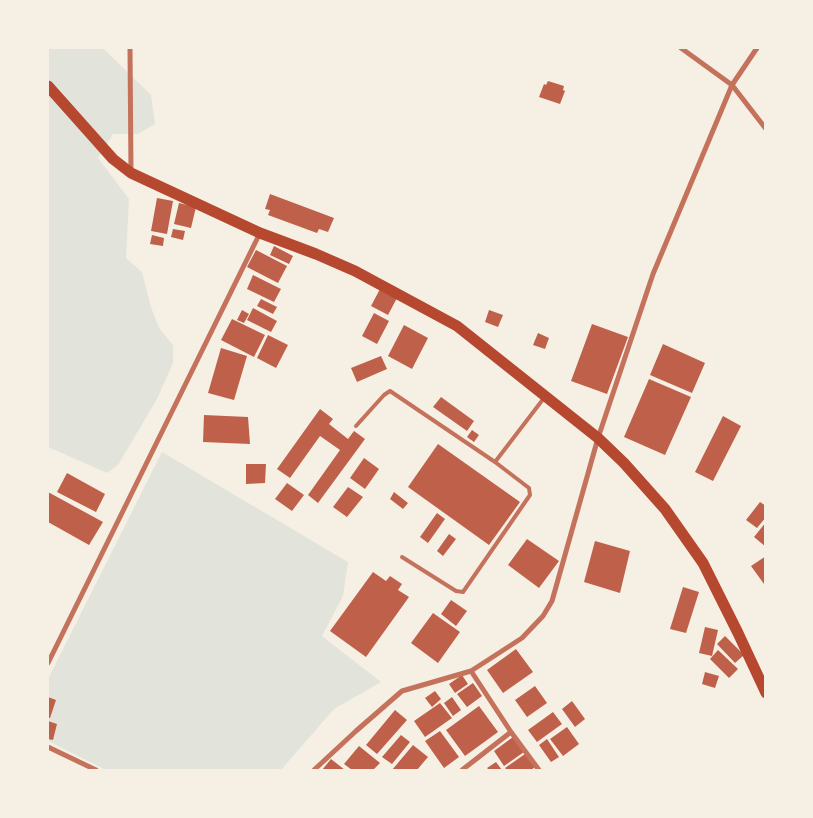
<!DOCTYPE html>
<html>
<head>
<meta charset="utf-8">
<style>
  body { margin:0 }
  #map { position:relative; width:813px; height:818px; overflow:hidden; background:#f6efe4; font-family:"PT Serif",serif }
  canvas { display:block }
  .frame { position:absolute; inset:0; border:49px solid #f6efe4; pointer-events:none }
</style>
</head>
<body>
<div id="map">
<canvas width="813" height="818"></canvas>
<div class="frame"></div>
</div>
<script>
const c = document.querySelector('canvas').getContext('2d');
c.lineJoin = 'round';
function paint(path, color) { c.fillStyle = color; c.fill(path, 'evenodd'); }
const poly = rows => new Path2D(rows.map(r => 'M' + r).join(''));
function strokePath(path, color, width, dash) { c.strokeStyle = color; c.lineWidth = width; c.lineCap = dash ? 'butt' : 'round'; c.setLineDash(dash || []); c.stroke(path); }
const green = poly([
  [48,48,103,48,151,95,155,124,138,134,113,134,98,158,129,199,126,258,142,272,151,307,159,328,173,345,173,363,157,399,118,465,107,473,48,447],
  [162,452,348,562,343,596,322,636,381,682,334,709,281,770,106,770,48,741,48,679]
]);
const building = poly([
  [548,81,564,86,563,90,565,91,560,104,539,97,544,84,546,85],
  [270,194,334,218,328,232,319,229,317,233,268,215,270,210,265,209],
  [157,198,173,201,167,234,151,231],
  [179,203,196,207,191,228,174,224],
  [173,229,185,231,183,240,171,237],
  [152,235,164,238,163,246,150,244],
  [274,246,293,256,289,264,270,255],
  [256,250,287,266,278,283,247,267],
  [253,275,281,289,274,302,247,289],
  [380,289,397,298,388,315,371,306],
  [261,299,277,307,273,314,257,306],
  [253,308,277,321,271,332,247,320],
  [242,310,249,314,244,323,237,320],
  [489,310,503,315,498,327,485,322],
  [374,313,389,321,377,344,362,336],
  [232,319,265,335,254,357,221,340],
  [592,324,628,337,607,394,571,381],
  [404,325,428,338,412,369,388,356],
  [538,333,549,338,545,349,533,345],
  [268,335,288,345,276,368,257,358],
  [663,344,705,363,692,393,650,375],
  [221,348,247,356,234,400,208,393],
  [381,356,387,369,357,382,351,368],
  [649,379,691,397,665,455,624,437],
  [441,397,474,421,467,431,433,407],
  [320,409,333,419,329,424,348,439,354,431,365,439,318,503,308,495,340,450,320,436,290,478,277,469],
  [204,415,248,417,250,444,203,442],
  [723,416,741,426,713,481,695,472],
  [472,430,479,435,474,442,467,437],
  [438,444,520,502,489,545,408,487],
  [364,458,379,469,365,489,350,478],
  [246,464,266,464,265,483,246,484],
  [67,473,105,494,96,512,57,492],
  [287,483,304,495,292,511,275,499],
  [348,487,363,497,347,517,333,507],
  [48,492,103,522,89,545,48,522],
  [394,492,408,503,403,509,390,499],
  [760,502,766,506,766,517,757,528,746,520],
  [437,513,445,519,428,543,420,537],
  [766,522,766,547,754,537],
  [449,534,456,539,443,556,437,551],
  [527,539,559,561,539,588,508,565],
  [595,541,630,551,620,593,584,582],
  [766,556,766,583,764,584,751,566],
  [373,572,386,581,390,576,402,584,398,590,409,597,366,657,330,631],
  [683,587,699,592,686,633,670,629],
  [451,600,467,611,456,626,441,614],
  [433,613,460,632,438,663,411,643],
  [705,627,718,630,712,656,699,653],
  [725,636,744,655,735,663,717,644],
  [516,649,533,672,503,693,487,670],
  [718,650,738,669,729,678,710,659],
  [705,672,719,676,715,688,702,684],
  [462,675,468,684,455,693,449,684],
  [473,683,482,696,467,707,457,694],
  [535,686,547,703,527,717,515,700],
  [435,691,441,699,432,707,425,698],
  [48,697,56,700,50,718,48,718],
  [452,697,461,710,453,716,444,703],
  [572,701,585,719,575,727,562,709],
  [440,703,452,718,425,737,414,721],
  [479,706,498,732,465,756,446,730],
  [395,710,407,720,377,754,366,745],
  [553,712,562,724,537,742,528,730],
  [48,721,57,724,53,740,48,739],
  [567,727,579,744,563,756,550,739],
  [440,731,459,757,444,768,425,741],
  [401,735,410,742,392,764,382,757],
  [513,737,524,752,504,766,494,751],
  [547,739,559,757,551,762,539,745],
  [413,745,428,757,417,770,392,770],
  [359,746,380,763,373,770,352,770,344,764],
  [525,754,535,767,531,770,507,770,505,768],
  [331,759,345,770,322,770],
  [496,762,502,770,489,770,487,768]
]);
const service = poly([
  [356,426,384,395,390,391,495,462],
  [402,557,456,591,463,592,530,495,529,488,495,462,544,398]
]);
const minor = poly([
  [130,48,131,173],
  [681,48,732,85,766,129],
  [48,663,260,233],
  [471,671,511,732,539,770],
  [48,747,96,770],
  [314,770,356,731,402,691,471,671,522,638,543,616,552,601,598,438,653,274,732,85,757,48],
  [462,770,511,732]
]);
const primary = poly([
  [48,86,113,159,131,173,260,233,316,254,355,271,457,326,598,438,624,463,665,509,703,563,738,633,766,693]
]);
paint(green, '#e2e4dc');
paint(building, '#bf614a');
strokePath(service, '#c5725c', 4);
strokePath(minor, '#c5725c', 5);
strokePath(primary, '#b5482f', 11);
</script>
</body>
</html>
